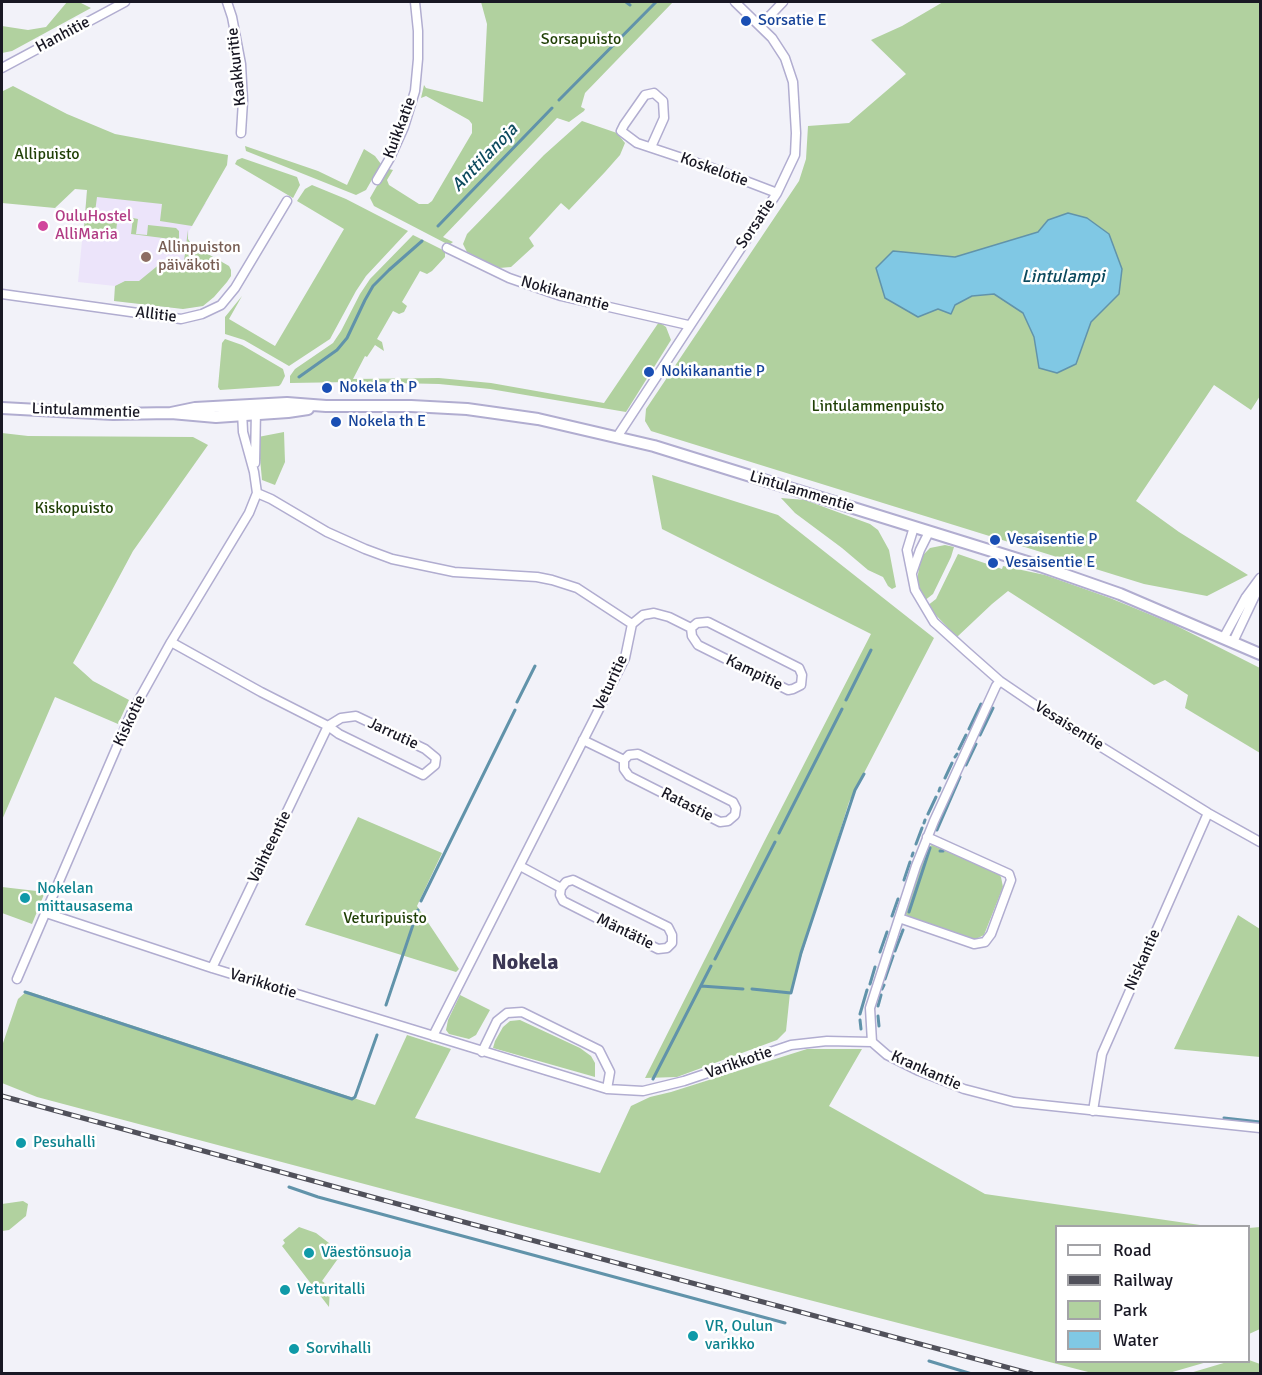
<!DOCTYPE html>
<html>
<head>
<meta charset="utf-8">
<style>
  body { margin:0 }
  #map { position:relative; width:1262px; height:1375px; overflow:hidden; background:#f2f2f9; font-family:Signika,sans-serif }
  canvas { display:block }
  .frame { position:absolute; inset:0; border:3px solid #191824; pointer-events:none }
  .legend { position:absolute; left:1055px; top:1225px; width:195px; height:138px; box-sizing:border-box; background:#fff; border:2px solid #a3a3a7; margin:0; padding:8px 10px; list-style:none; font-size:18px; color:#191824 }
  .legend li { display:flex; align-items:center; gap:12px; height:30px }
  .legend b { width:30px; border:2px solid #a3a3a7 }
</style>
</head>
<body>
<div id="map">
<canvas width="1262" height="1375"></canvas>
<div class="frame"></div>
<ul class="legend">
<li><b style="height:8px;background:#fff"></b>Road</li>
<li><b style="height:8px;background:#51515b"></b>Railway</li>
<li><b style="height:16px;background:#b1d19f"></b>Park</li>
<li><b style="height:16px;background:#80c8e4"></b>Water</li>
</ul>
</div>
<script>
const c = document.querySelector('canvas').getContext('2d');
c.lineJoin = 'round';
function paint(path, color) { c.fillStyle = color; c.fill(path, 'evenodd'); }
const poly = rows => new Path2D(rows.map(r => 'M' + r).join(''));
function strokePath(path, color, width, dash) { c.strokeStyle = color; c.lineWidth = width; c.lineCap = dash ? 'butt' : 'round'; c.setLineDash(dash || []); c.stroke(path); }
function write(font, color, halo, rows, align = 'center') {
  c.font = font + ' Signika,sans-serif'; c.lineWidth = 5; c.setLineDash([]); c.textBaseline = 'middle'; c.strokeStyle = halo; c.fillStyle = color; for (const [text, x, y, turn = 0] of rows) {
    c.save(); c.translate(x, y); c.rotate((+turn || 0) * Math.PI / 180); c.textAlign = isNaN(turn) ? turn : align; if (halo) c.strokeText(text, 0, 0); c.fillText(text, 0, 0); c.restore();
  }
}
const education = poly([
  [87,190,206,203,189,231,188,239,195,247,229,266,231,276,209,301,203,306,183,309,114,301,115,286,78,282]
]);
const green = poly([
  [67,2,79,2,91,8,12,51,2,53,2,26,28,30,46,27],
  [481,2,673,2,585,93,581,107,585,109,584,111,569,122,557,118,443,237,453,242,449,245,374,206,370,198,386,170,389,169,393,170,387,180,389,185,419,204,428,204,432,201,472,133,472,124,469,120,426,96,421,98,424,85,426,88,483,102,487,24],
  [943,2,1260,2,1260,396,1251,410,1214,385,1136,501,1179,532,1248,575,1207,596,1144,584,651,431,645,421,646,409,799,181,806,159,808,126,849,123,906,74,871,40,902,26],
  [1048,220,1119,294,1091,322,1076,363,1039,368,1034,337,1023,312,994,294,972,296,955,305,938,309,918,317,892,251,955,258,1038,232],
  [13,86,67,114,115,134,228,155,227,165,192,226,160,221,162,204,97,197,95,212,118,216,116,231,84,228,87,190,75,189,55,208,2,203,2,95,3,91],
  [582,121,617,133,625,143,620,155,605,172,569,210,561,203,529,238,534,246,511,267,499,268,467,252,463,244,467,234,544,155],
  [245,146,318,171,347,185,364,149,375,156,381,164,366,190,356,195,246,151],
  [242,158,297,177,300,185,293,198,235,164,237,160],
  [312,185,346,199,408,231,366,276,356,291,330,339,289,366,244,340,225,334,225,317,242,296,229,319,275,346,344,229,297,201,305,189],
  [133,218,138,219,136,234,147,235,148,225,176,228,179,231,179,240,131,234],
  [188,230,188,239,192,245,229,266,231,270,231,276,227,282,214,297,203,306,183,309,114,301,115,286,125,281,139,281,161,263,176,264,189,271,191,266,184,261],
  [413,235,445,251,445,257,432,271,427,274,420,271,402,302,407,306,404,312,399,314,393,311,377,339,382,342,384,351,375,345,367,357,365,356,353,379,439,378,491,383,604,403,659,322,666,327,671,340,626,412,490,389,439,384,351,382,290,383,290,376,295,369,333,343,341,331,360,294,370,279],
  [225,339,242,345,283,369,285,376,281,384,279,386,220,390,218,387,222,343],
  [284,432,285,462,275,485,262,480,258,437],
  [2,433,28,436,193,437,208,445,133,551,73,663,93,681,129,700,118,724,55,697,2,820],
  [652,475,778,515,934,638,849,802,790,993,786,1031,777,1040,677,1077,645,1078,765,840,871,634,662,529],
  [781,498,805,500,870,524,878,530,889,550,896,587,892,589,888,586,883,577,868,570,842,548,795,513],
  [945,545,954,547,951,557,933,594,924,601,917,580,920,563,923,555,930,548],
  [958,554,1002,569,1003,566,1045,575,1110,598,1173,624,1260,668,1260,753,1185,708,1188,695,1165,680,1154,685,1008,591,992,604,957,637,927,606,936,599],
  [358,817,442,853,417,906,459,969,456,972,305,925],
  [932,845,999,874,1001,877,1003,887,984,935,974,940,908,917,905,913,926,848],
  [2,887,45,892,32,924,2,913],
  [1238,915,1260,929,1260,1057,1174,1049],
  [27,991,375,1105,407,1035,451,1049,415,1118,600,1173,631,1106,650,1097,671,1092,807,1049,862,1049,829,1106,985,1194,1207,1226,1056,1226,1056,1362,1207,1362,1169,1373,1092,1373,515,1224,37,1097,2,1083,2,1046,18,999],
  [460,995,490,1010,476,1035,469,1039,449,1034,446,1030,448,1020],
  [520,1020,580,1048,591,1056,595,1063,595,1077,493,1048,495,1041,503,1027,510,1021],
  [23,1201,28,1204,26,1216,9,1230,2,1231,2,1204],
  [299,1227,316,1233,342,1253,322,1281,330,1287,329,1307,282,1246,285,1243,283,1240],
  [1260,1227,1260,1329,1249,1334,1249,1228],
  [1249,1360,1260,1364,1260,1373,1190,1373,1227,1362]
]);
const water = poly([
  [1068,213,1087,218,1109,234,1122,269,1119,294,1091,322,1076,364,1057,373,1039,368,1034,337,1023,313,994,294,972,296,955,305,951,314,938,309,918,317,885,298,876,268,893,251,955,257,1038,232,1048,220,1068,213]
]);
const stream = poly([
  [626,2,630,5],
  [559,100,656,2],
  [438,226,552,108],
  [299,377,337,350,347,338,365,300,373,286,389,270,422,241],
  [846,700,871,650],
  [517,702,535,666],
  [969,729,981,704],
  [980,735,993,708],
  [959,749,966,735],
  [955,757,957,754],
  [966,765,976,744],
  [945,778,952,763],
  [939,791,940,788],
  [928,814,936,797],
  [924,823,925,820],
  [937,830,960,777],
  [779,833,842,709],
  [916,844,922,828],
  [940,851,943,851],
  [912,856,913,853],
  [904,880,910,862],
  [421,901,515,710],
  [909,912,930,848],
  [892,916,898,899],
  [895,951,903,930],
  [880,952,887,932],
  [715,959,775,842],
  [885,979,893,956],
  [870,984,875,967],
  [701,986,743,989],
  [752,989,791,993,801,953,855,790,864,774],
  [882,989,884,985],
  [25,992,352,1099,355,1097,377,1035],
  [386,1005,418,910],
  [878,1006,881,995],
  [860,1014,867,990],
  [878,1016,879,1026],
  [860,1020,861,1029],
  [653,1079,711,966],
  [1224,1118,1260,1122],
  [289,1187,318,1197,785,1323],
  [929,1361,972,1374]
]);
const minor = poly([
  [227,2,232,17,241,64,243,101,241,133],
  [760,26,783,2],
  [2,68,125,2],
  [651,147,664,118,663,101,654,93,645,95,624,125,621,131,637,143,709,167,777,193],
  [377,180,390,158,404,127,415,91,418,59,418,31,415,2],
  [447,248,509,278,561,296,688,325],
  [2,294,181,319,202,314,221,305,235,288,287,201],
  [617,437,777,193,795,155,796,133,793,82,785,58,772,38,735,2],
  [255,463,256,410],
  [257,493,271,499,327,532,365,549,392,559,454,572,537,577,552,580,577,588,632,624],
  [914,527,907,550,915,590,934,622,966,651,1000,681,1053,717,1208,813,1260,842],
  [912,573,920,550,929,532],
  [632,624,643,615,654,613,669,617,691,628,692,636,698,645,788,690,793,689,801,685,802,675,799,668,708,622,697,623,691,628],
  [1224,637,1246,597,1260,578],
  [171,642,261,692,328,726,339,734,423,775,435,765,436,758,425,749,356,716,341,718,328,726],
  [1233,642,1260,585],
  [1000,681,996,686,934,821,916,866,870,1008,872,1042,887,1055,919,1071,964,1089,1014,1102,1260,1128],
  [583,740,624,760,629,755,638,754,733,802,736,808,735,815,728,821,720,822,629,776,624,769,624,760],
  [520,866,561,888,566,882,573,880,668,927,672,935,672,943,667,948,658,949,563,901,560,895,561,888],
  [46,913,212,968,607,1089,643,1091,684,1081,791,1045,827,1041,872,1042],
  [899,918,974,944,985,942,991,934,1011,880,1009,874,927,837],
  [212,968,328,726],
  [17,979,131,714,171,642,249,513,257,493,254,472,243,432,242,411],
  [433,1036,625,658,632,624],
  [482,1052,497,1021,507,1013,522,1012,599,1050,610,1072,607,1089],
  [1093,1111,1102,1054,1208,813]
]);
const tertiary = poly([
  [2,408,113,414,171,413,216,417,288,412,308,409],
  [171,413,195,408,287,403,326,406,411,406,467,409,538,419,654,446,1040,566,1120,594,1260,654]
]);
const rail = poly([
  [2,1096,464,1222,1032,1374]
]);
const markers = [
  [746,21,6,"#1a4fb4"],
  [43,226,6,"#d1479c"],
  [146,257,6,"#8d6e63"],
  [649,372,6,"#1a4fb4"],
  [327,388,6,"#1a4fb4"],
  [336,422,6,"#1a4fb4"],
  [995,540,6,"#1a4fb4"],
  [993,563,6,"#1a4fb4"],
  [25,898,6,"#0f9aa8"],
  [21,1143,6,"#0f9aa8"],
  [309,1253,6,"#0f9aa8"],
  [285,1290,6,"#0f9aa8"],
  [693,1336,6,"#0f9aa8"],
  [294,1349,6,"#0f9aa8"]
];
const transitNames = [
  ["Sorsatie E",758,21],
  ["Nokikanantie P",661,372],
  ["Nokela th P",339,388],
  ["Nokela th E",348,422],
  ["Vesaisentie P",1007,540],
  ["Vesaisentie E",1005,563]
];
const streetNames = [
  ["Hanhitie",63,35,-28],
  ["Kaakkuritie",237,67,-96],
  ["Kuikkatie",400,128,-69],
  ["Koskelotie",714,170,20],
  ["Sorsatie",756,224,-56],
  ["Nokikanantie",565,294,16],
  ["Allitie",156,315,7],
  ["Lintulammentie",86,411,2],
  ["Lintulammentie",802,492,17],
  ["Kampitie",754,673,26],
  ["Veturitie",611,683,-65],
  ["Kiskotie",130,721,-65],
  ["Vesaisentie",1069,726,32],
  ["Jarrutie",393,734,25],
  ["Ratastie",687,805,27],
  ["Vaihteentie",270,847,-64],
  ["Mäntätie",625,932,26],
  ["Niskantie",1143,960,-66],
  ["Varikkotie",263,984,17],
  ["Varikkotie",739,1063,-19],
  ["Krankantie",926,1071,24]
];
const parkNames = [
  ["Sorsapuisto",581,40],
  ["Allipuisto",47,155],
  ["Lintulammenpuisto",878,407],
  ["Kiskopuisto",74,509],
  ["Veturipuisto",385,919]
];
const hotelNames = [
  ["OuluHostel",55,217],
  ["AlliMaria",55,235]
];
const educationNames = [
  ["Allinpuiston",158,248],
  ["päiväkoti",158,266]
];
const cultureNames = [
  ["Nokelan",37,889],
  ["mittausasema",37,907],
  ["Pesuhalli",33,1143],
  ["Väestönsuoja",321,1253],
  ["Veturitalli",297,1290],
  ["VR, Oulun",705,1327],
  ["varikko",705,1345],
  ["Sorvihalli",306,1349]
];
const waterNames = [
  ["Anttilanoja",485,158,-46],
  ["Lintulampi",1063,277]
];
const districtNames = [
  ["Nokela",525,963]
];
paint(education, '#ece4fa');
paint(green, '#b1d19f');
paint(water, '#80c8e4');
strokePath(water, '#6193aa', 1.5);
strokePath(stream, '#6193aa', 3);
strokePath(minor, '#b1add0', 11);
strokePath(tertiary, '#b1add0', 14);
strokePath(minor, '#fff', 8);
strokePath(tertiary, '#fff', 10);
strokePath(rail, '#51515b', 5);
strokePath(rail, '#fff', 3, [9]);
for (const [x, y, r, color] of markers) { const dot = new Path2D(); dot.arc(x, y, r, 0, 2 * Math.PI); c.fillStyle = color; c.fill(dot); strokePath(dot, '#fff', 2); }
write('16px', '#164399', '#fff', transitNames, 'left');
write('16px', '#191824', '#fff', streetNames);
write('16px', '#1f3f05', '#fff', parkNames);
write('16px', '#b23c85', '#fff', hotelNames, 'left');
write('16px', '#785e54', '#fff', educationNames, 'left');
write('16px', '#0d838f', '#fff', cultureNames, 'left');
write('italic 18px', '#0c4a5e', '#fff', waterNames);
write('bold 22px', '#3b3754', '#fff', districtNames);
</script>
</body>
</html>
